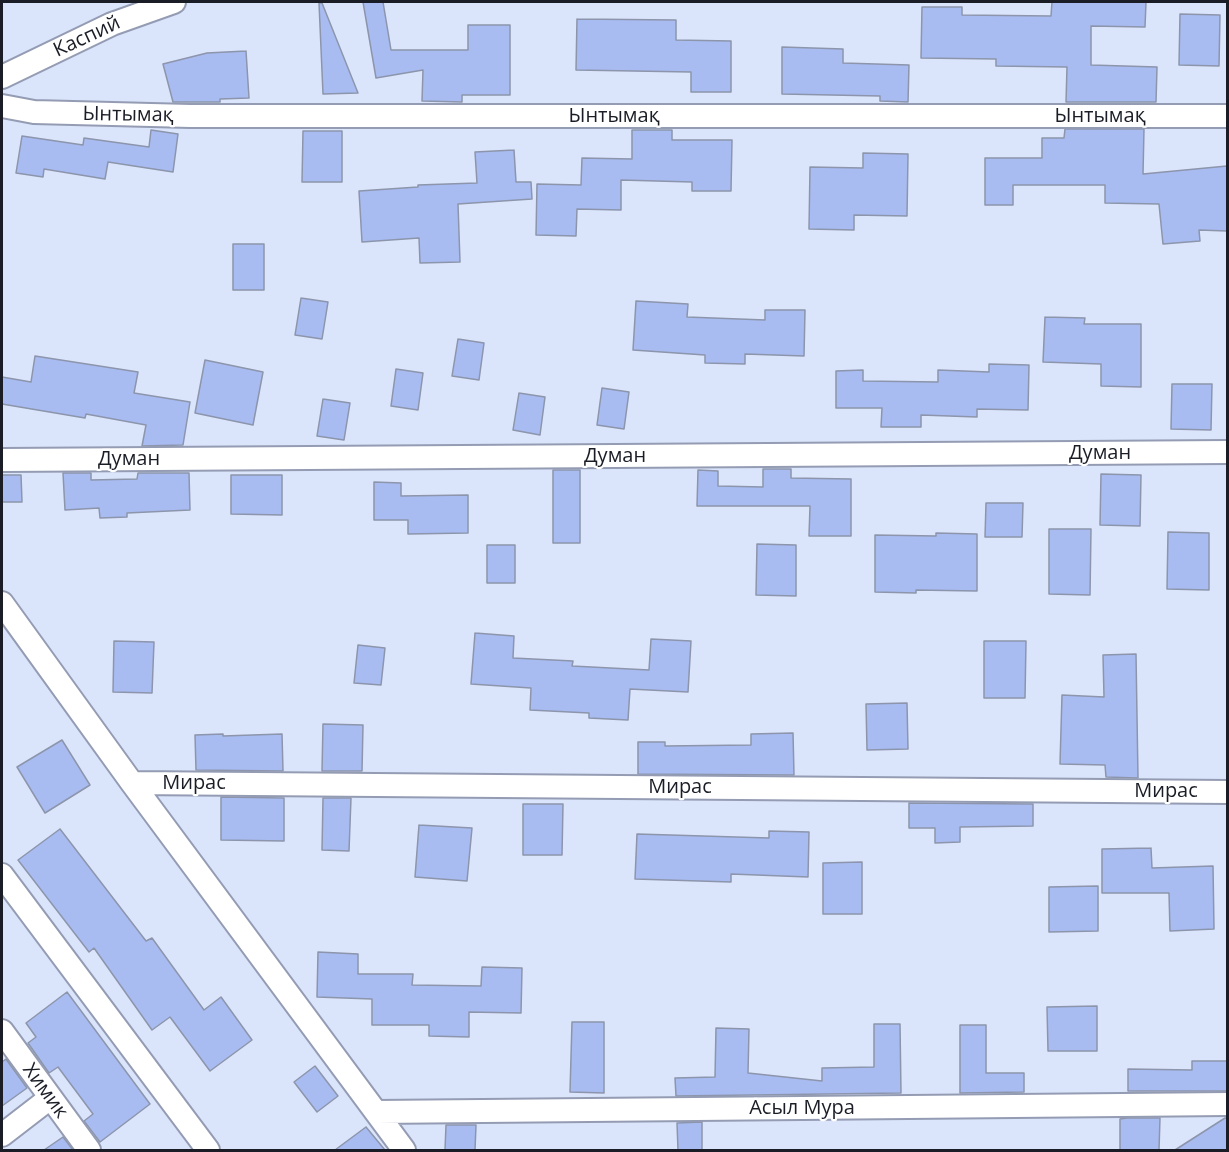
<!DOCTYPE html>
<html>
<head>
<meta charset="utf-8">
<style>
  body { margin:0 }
  #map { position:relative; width:1229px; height:1152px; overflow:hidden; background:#dae4fb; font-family:"Open Sans",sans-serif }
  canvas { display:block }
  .frame { position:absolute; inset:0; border:3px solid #1a1d26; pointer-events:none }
</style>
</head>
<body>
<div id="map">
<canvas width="1229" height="1152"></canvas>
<div class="frame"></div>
</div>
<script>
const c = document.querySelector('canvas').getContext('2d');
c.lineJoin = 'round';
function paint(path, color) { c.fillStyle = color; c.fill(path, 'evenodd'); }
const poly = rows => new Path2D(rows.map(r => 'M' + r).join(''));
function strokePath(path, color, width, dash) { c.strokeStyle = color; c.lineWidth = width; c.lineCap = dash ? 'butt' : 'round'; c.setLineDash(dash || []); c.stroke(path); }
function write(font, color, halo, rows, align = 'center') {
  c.font = font + ' "Open Sans",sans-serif'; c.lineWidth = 4.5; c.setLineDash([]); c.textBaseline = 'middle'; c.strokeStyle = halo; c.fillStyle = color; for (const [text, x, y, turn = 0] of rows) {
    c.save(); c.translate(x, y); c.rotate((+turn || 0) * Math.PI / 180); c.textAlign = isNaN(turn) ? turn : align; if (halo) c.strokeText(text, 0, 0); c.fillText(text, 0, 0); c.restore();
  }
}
const building = poly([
  [363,2,383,2,391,50,468,50,468,25,510,25,510,95,462,95,462,102,422,101,423,70,376,78,363,2],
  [1052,2,1146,2,1145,27,1091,26,1091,65,1157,67,1156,102,1066,102,1067,67,996,66,996,59,921,58,922,7,962,7,962,15,1051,16,1052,2],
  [319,3,322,3,358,93,323,94,319,3],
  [1180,14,1220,15,1219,66,1179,65,1180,14],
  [577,19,676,20,676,40,731,41,731,92,691,92,691,72,576,70,577,19],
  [782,47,843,49,843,63,909,65,908,102,880,101,880,96,782,94,782,47],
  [246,51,249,98,220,99,220,102,173,102,163,64,207,53,246,51],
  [1065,129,1144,129,1143,174,1227,166,1227,231,1199,230,1200,241,1163,244,1159,204,1105,203,1105,185,1013,185,1013,205,985,205,985,158,1042,158,1042,138,1064,138,1065,129],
  [151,130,178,134,173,172,108,162,105,179,44,169,43,177,16,173,22,136,83,145,84,138,149,147,151,130],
  [632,130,672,130,672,140,732,140,731,191,692,191,692,182,621,180,621,210,577,209,576,236,536,235,537,184,581,185,582,158,632,159,632,130],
  [303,131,342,131,342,182,302,182,303,131],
  [514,150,516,182,531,182,532,199,458,204,460,262,420,263,419,238,362,242,359,191,418,187,418,185,477,183,475,152,514,150],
  [863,153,908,154,907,216,854,215,854,230,809,229,810,167,863,168,863,153],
  [233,244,264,244,264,290,233,290,233,244],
  [301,298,328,302,322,339,295,335,301,298],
  [636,301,688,304,687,317,765,320,765,310,805,310,804,356,745,354,745,364,705,363,705,355,633,350,636,301],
  [1045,317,1085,318,1084,324,1141,324,1141,387,1101,386,1101,364,1043,362,1045,317],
  [458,339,484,343,479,380,452,376,458,339],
  [35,356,138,372,134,393,190,402,183,445,142,446,146,425,86,414,85,418,2,404,2,377,31,382,35,356],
  [205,360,263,372,253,425,195,413,205,360],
  [989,364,1029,365,1028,410,977,409,977,417,921,415,921,427,881,427,882,408,836,408,836,371,863,370,863,381,938,382,938,370,989,372,989,364],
  [396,369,423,373,418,410,391,406,396,369],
  [1172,384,1212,384,1211,430,1171,429,1172,384],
  [602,388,629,392,624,429,597,425,602,388],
  [519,393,545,397,540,435,513,430,519,393],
  [323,399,350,403,344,440,317,436,323,399],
  [763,469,791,469,791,478,851,479,851,536,809,536,810,506,697,506,698,470,718,471,718,486,763,487,763,469],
  [553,470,580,470,580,543,553,543,553,470],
  [63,473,91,473,91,480,137,479,138,473,189,473,190,510,127,513,127,517,100,518,99,508,65,510,63,473],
  [1101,474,1141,475,1140,526,1100,525,1101,474],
  [2,475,21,475,22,502,2,502,2,475],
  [231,475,282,475,282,515,231,514,231,475],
  [374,482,401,483,401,496,468,495,468,533,408,534,408,520,374,520,374,482],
  [986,503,1023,503,1022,537,985,537,986,503],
  [1049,529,1091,529,1090,595,1049,594,1049,529],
  [1168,532,1209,533,1209,590,1167,589,1168,532],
  [936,533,977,534,977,591,916,590,916,593,875,592,875,535,936,536,936,533],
  [757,544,796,545,796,596,756,595,757,544],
  [487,545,515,545,515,583,487,583,487,545],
  [475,633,514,636,513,658,573,661,572,666,649,670,651,639,691,641,688,692,630,689,628,720,589,718,589,713,530,710,531,688,471,684,475,633],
  [114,641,154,642,152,693,113,692,114,641],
  [984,641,1026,641,1025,698,984,698,984,641],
  [358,645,385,648,381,685,354,683,358,645],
  [1136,654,1138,778,1106,777,1105,765,1060,764,1062,695,1104,697,1103,655,1136,654],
  [907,703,908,749,867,750,866,704,907,703],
  [323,724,363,725,362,771,322,771,323,724],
  [793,733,794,775,638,774,638,742,665,742,665,746,751,745,751,734,793,733],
  [223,734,223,736,282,734,283,771,196,770,195,735,223,734],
  [62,740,90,785,45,813,17,767,62,740],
  [221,797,284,798,284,841,221,840,221,797],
  [323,798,351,798,349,851,322,850,323,798],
  [909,803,1033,804,1033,826,960,827,960,842,935,843,935,828,909,828,909,803],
  [523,804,563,804,562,855,523,855,523,804],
  [419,825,472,828,467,881,415,877,419,825],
  [60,829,146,941,152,938,204,1010,221,997,252,1040,210,1071,170,1017,152,1030,94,948,89,952,18,860,60,829],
  [769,831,809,832,808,877,731,874,731,882,635,879,637,834,769,838,769,831],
  [1151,848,1152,868,1213,866,1214,929,1170,931,1169,893,1102,893,1102,849,1151,848],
  [862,862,862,914,823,914,823,863,862,862],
  [1098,886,1098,931,1049,932,1049,887,1098,886],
  [318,952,358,954,358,974,413,974,412,985,481,986,482,967,522,968,521,1013,469,1012,469,1037,429,1036,429,1025,372,1025,372,999,317,997,318,952],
  [67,992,150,1104,100,1142,84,1121,93,1114,58,1067,49,1073,28,1043,36,1037,26,1023,67,992],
  [1097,1006,1097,1051,1048,1051,1047,1007,1097,1006],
  [572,1022,604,1022,604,1093,570,1092,572,1022],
  [874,1024,900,1024,901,1093,676,1096,675,1078,715,1077,716,1028,749,1029,748,1073,822,1081,822,1068,874,1067,874,1024],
  [960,1025,986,1025,986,1073,1024,1073,1024,1092,960,1093,960,1025],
  [6,1059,27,1088,2,1106,2,1062,6,1059],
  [1192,1061,1227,1061,1227,1091,1128,1091,1128,1069,1192,1070,1192,1061],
  [315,1066,338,1096,317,1112,294,1082,315,1066],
  [1127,1118,1160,1118,1159,1150,1120,1150,1120,1119,1127,1118],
  [1225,1118,1227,1118,1227,1150,1175,1150,1225,1118],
  [702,1122,702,1150,678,1150,677,1123,702,1122],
  [446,1125,476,1125,475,1150,445,1150,446,1125],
  [366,1127,385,1150,335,1150,366,1127],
  [63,1137,73,1150,44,1150,63,1137]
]);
const street = poly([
  [2,77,112,24,174,2],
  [2,106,34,112,190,116,1228,116],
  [2,460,1228,452],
  [2,603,132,783,404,1150],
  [132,783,1228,792],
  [2,875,208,1150],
  [2,1031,89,1150],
  [376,1112,1228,1104],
  [2,1135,50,1098]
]);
const streetNames = [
  ["Каспий",87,37,-25],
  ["Ынтымақ",128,115,1],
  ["Ынтымақ",614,116],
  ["Ынтымақ",1100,116],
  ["Думан",1100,453],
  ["Думан",615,456],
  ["Думан",129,459],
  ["Мирас",194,783],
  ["Мирас",680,787],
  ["Мирас",1166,791],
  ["Химик",45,1091,54],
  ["Асыл Мура",802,1108]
];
paint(building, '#a8bcf2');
strokePath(building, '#8c95ab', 1.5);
strokePath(street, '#949cb3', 26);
strokePath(street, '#fff', 22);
write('20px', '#1a1d26', '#fff', streetNames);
</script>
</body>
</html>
